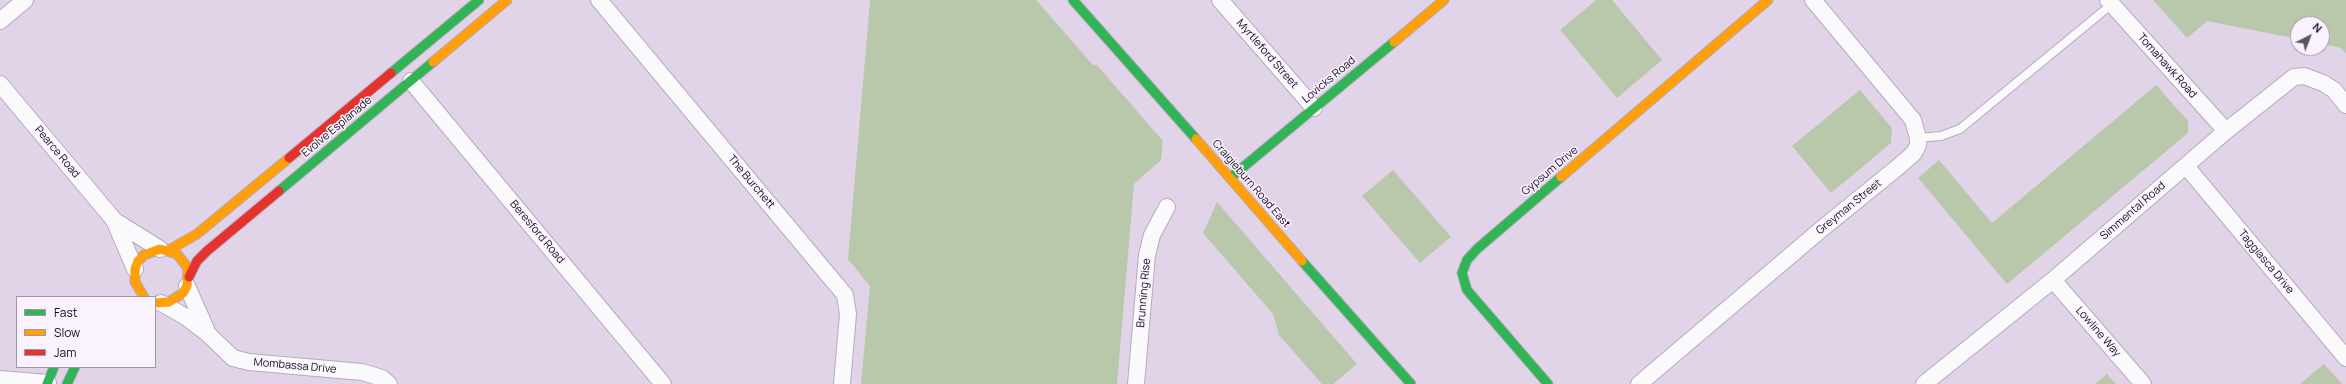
<!DOCTYPE html>
<html>
<head>
<meta charset="utf-8">
<style>
  body { margin:0 }
  #map { position:relative; width:2346px; height:384px; overflow:hidden; background:#e1d4e9; font-family:Manrope,sans-serif }
  canvas { display:block }
  .legend { position:absolute; left:16px; top:296px; width:140px; height:72px; box-sizing:border-box; background:#faf3ff; border:1px solid #9f97a4; margin:0; padding:5px 7px; list-style:none; font-size:12px; color:#160e1c }
  .legend li { display:flex; align-items:center; gap:8px; height:20px }
  .legend b { width:20px; border:1px solid #9f97a4 }
  .north { position:absolute; left:2290px; top:16px; width:40px; height:40px; box-sizing:border-box; background:#faf3ff; border:1px solid #9f97a4; border-radius:50%; rotate:42deg; font-size:11px; font-weight:700; line-height:16px; text-align:center; color:#160e1c }
  .north::after { content:''; display:block; margin:auto; width:14px; height:18px; background:#5d5364; clip-path:polygon(50% 0,100% 100%,50% 72%,0 100%) }
</style>
</head>
<body>
<div id="map">
<canvas width="2346" height="384"></canvas>
<ul class="legend">
<li><b style="height:5px;background:#30b455"></b>Fast</li>
<li><b style="height:5px;background:#ff9f0a"></b>Slow</li>
<li><b style="height:5px;background:#e5322d"></b>Jam</li>
</ul>
<div class="north">N</div>
</div>
<script>
const c = document.querySelector('canvas').getContext('2d');
c.lineJoin = 'round';
function paint(path, color) { c.fillStyle = color; c.fill(path, 'evenodd'); }
const poly = rows => new Path2D(rows.map(r => 'M' + r).join(''));
function strokePath(path, color, width, dash) { c.strokeStyle = color; c.lineWidth = width; c.lineCap = dash ? 'butt' : 'round'; c.setLineDash(dash || []); c.stroke(path); }
function write(font, color, halo, rows, align = 'center') {
  c.font = font + ' Manrope,sans-serif'; c.lineWidth = 3; c.setLineDash([]); c.textBaseline = 'middle'; c.strokeStyle = halo; c.fillStyle = color; for (const [text, x, y, turn = 0] of rows) {
    c.save(); c.translate(x, y); c.rotate((+turn || 0) * Math.PI / 180); c.textAlign = isNaN(turn) ? turn : align; if (halo) c.strokeText(text, 0, 0); c.fillText(text, 0, 0); c.restore();
  }
}
const green = poly([
  [870,0,1036,0,1094,66,1096,64,1163,141,1161,160,1134,184,1117,384,861,384,870,286,848,259],
  [1596,0,1612,0,1662,60,1617,98,1560,30],
  [2153,0,2346,0,2346,53,2341,48,2322,44,2322,24,2298,24,2298,39,2207,21,2187,38],
  [2156,85,2188,121,2188,133,2007,284,1918,178,1939,160,1992,223],
  [1860,90,1892,128,1891,143,1831,193,1792,146],
  [1393,170,1451,237,1420,263,1362,196],
  [1217,202,1357,364,1333,384,1322,384,1279,335,1273,314,1203,233],
  [2324,364,2342,384,2300,384],
  [2107,374,2116,384,2095,384]
]);
const lane = poly([
  [1918,138,1941,136,1960,129,2112,4]
]);
const street = poly([
  [599,0,845,295,848,314,842,384],
  [1220,0,1314,108],
  [2108,0,2226,131],
  [0,21,25,0],
  [411,81,663,384],
  [0,84,114,220,135,269],
  [2186,166,2346,358],
  [115,221,160,249],
  [2053,280,2143,384],
  [187,286,206,329],
  [161,303,186,317,208,334,233,358,249,362,362,372,382,378,389,384],
  [0,379,48,383],
  [1136,384,1147,255,1152,235,1167,207],
  [1639,384,1824,227,1898,167,1914,153,1918,145,1918,138,1913,120,1813,0],
  [1924,384,2053,280,2226,131,2294,77,2304,76,2323,83,2334,90,2346,105]
]);
const fast = poly([
  [1073,0,1196,139],
  [391,73,479,0],
  [1230,178,1394,42],
  [279,191,433,62],
  [1302,261,1411,384],
  [47,384,54,367],
  [67,384,75,367],
  [1548,384,1467,290,1462,273,1467,260,1477,249,1561,177]
]);
const slow = poly([
  [1394,42,1444,0],
  [433,62,507,0],
  [1196,139,1302,261],
  [1561,177,1768,0],
  [169,250,197,234,289,158],
  [144,297,135,282,135,269,138,261,144,255,160,249,177,254,188,268,187,286,183,293,169,302,155,303]
]);
const jam = poly([
  [289,158,391,73],
  [189,277,197,261,207,251,279,191]
]);
const streetNames = [
  ["Myrtleford Street",1267,54,49],
  ["Tomahawk Road",2167,66,48],
  ["Lovicks Road",1329,80,-40],
  ["Evolve Esplanade",337,127,-40],
  ["Pearce Road",57,152,50],
  ["Gypsum Drive",1550,171,-40],
  ["The Burchett",751,182,50],
  ["Craigieburn Road East",1251,184,49],
  ["Greyman Street",1849,207,-39],
  ["Simmental Road",2133,211,-41],
  ["Beresford Road",537,232,50],
  ["Taggiasca Drive",2266,262,50],
  ["Brunning Rise",1144,293,-85],
  ["Lowline Way",2098,332,49],
  ["Mombassa Drive",295,366,5]
];
paint(green, '#b9c8ab');
strokePath(lane, '#b5abbb', 10);
strokePath(street, '#b5abbb', 18);
strokePath(fast, '#b5abbb', 11);
strokePath(slow, '#b5abbb', 11);
strokePath(jam, '#b5abbb', 11);
strokePath(lane, '#faf9fc', 8);
strokePath(street, '#faf9fc', 16);
strokePath(fast, '#30b455', 9);
strokePath(slow, '#ff9f0a', 9);
strokePath(jam, '#e5322d', 9);
write('11px', '#160e1c', '#faf3ff', streetNames);
</script>
</body>
</html>
